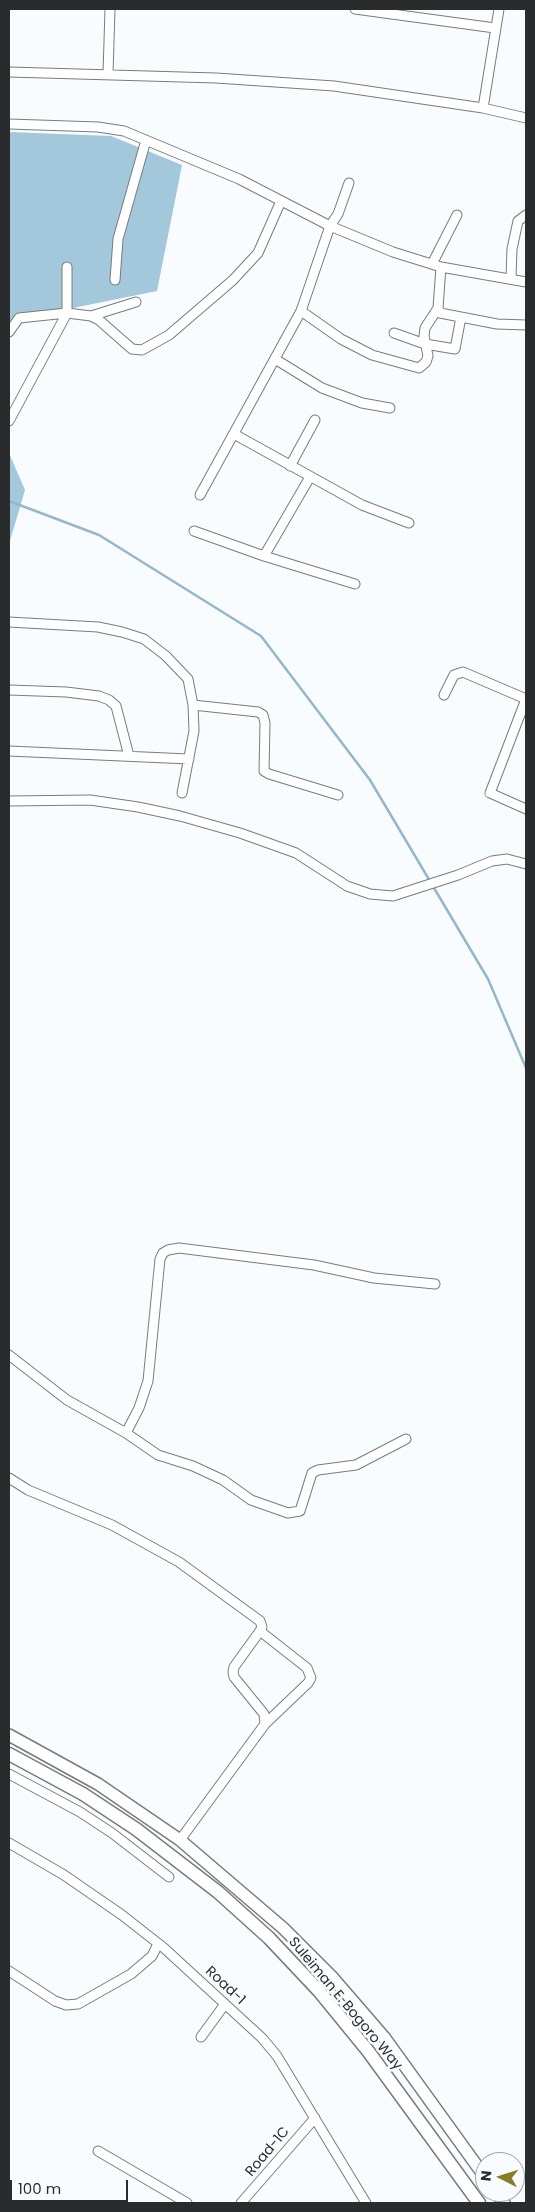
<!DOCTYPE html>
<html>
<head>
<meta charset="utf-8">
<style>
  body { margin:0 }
  #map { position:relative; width:535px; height:2212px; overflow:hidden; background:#f8fcff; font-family:Poppins,sans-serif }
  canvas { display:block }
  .frame { position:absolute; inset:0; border:10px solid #292b2c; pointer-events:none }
  .north { position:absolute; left:475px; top:2152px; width:50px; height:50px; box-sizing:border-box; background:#f8fcff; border:1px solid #a5a8ab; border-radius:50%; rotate:275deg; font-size:14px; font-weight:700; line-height:20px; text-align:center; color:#292b2c }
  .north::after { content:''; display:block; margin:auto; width:18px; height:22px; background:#857e25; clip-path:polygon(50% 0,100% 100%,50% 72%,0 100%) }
  .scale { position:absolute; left:10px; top:2180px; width:118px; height:22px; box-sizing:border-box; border:2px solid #292b2c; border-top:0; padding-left:6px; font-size:15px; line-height:18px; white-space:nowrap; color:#292b2c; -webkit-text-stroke:4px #f8fcff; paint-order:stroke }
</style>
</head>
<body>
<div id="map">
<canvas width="535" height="2212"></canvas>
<div class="frame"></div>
<div class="north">N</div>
<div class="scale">100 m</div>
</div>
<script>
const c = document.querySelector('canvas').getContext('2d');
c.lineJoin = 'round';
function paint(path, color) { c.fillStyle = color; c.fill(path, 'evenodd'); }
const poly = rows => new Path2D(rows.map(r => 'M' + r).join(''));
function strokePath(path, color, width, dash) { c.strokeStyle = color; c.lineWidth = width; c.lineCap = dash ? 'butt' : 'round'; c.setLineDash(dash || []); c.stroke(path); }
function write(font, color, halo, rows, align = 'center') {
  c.font = font + ' Poppins,sans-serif'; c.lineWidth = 5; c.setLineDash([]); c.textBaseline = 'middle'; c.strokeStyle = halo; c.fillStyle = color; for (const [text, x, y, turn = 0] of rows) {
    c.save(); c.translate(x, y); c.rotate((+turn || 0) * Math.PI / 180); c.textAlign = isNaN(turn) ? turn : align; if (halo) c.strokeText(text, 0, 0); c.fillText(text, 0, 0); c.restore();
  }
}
const forest = poly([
  [9,132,111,136,182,165,157,291,9,321],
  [9,453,25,490,9,544]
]);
const stream = poly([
  [9,501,99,535,261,636,370,780,488,979,526,1068]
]);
const minor = poly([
  [355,9,495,28],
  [9,72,216,78,334,86,483,108,526,118],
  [108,74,110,9],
  [483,108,499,9],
  [9,124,98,127,124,131,239,179,330,226,393,252,441,267,526,282],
  [432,264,457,215],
  [441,267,438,308,440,313,497,324,526,325],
  [511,278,512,249,518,221,526,215],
  [115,280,118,239,146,140],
  [301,311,341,339,372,355,419,368,426,362,428,356,424,336,425,328,438,308],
  [91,316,136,302],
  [9,332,19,318,67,313,91,316,99,320,132,349,142,350,169,335,233,280,258,253,281,201],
  [394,333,425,344,455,349,461,317],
  [275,359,322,388,362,403,390,408],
  [9,421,67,313,67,267],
  [234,434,362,505,409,523],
  [290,466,315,420],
  [200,495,301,311,330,226,338,214,349,183],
  [194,531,264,556,355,584],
  [264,556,310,477],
  [9,622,98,627,122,632,144,639,166,656,188,679,193,705,194,731,182,793],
  [9,690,66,692,99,696,109,700,116,706,129,756],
  [444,695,454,675,463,672,526,699],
  [526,699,490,793,526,809],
  [193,705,258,712,263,715,265,723,264,771,269,774,338,795],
  [9,751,189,759],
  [9,801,90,800,138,807,180,816,240,833,296,853,347,886,370,894,393,896,458,875,492,861,507,859,526,864],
  [9,1355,67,1400,126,1433,158,1455,193,1466,223,1480,251,1500,288,1513,300,1511,312,1473,318,1470,356,1465,406,1439],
  [126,1433,139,1408,148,1381,160,1259,163,1253,168,1250,179,1248,314,1265,374,1278,435,1284],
  [9,1478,28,1490,112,1525,179,1562,260,1621,262,1627,260,1631,234,1667,233,1672,234,1677,264,1714,265,1724],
  [9,1774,80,1812,112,1833,169,1877],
  [180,1840,265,1724,308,1683,311,1678,307,1668,260,1631],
  [9,1843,64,1875,122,1915,164,1948,262,2038,277,2056,366,2203],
  [9,1971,55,2001,66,2005,78,2004,131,1974,152,1956,157,1946],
  [201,2037,225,2004],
  [98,2151,187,2203],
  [241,2203,315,2118]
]);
const tertiary = poly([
  [9,1735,98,1784,180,1840,283,1928,333,1978,384,2037,485,2177],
  [496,2192,504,2203]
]);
const secondary = poly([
  [9,1754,83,1794,136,1829,218,1892,269,1938,319,1991,368,2051,479,2203]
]);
const streetNames = [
  ["Road-1",225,1986,43],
  ["Suleiman E. Bogoro Way",345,2004,50],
  ["Road-1C",268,2152,-50]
];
paint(forest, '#a3c7db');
strokePath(stream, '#94b7cb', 2.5);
strokePath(minor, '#777c7f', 11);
strokePath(tertiary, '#777c7f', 14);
strokePath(secondary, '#777c7f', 15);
strokePath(minor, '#fff', 9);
strokePath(tertiary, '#fff', 11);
strokePath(secondary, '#fff', 12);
write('14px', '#292b2c', '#f8fcff', streetNames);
</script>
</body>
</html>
